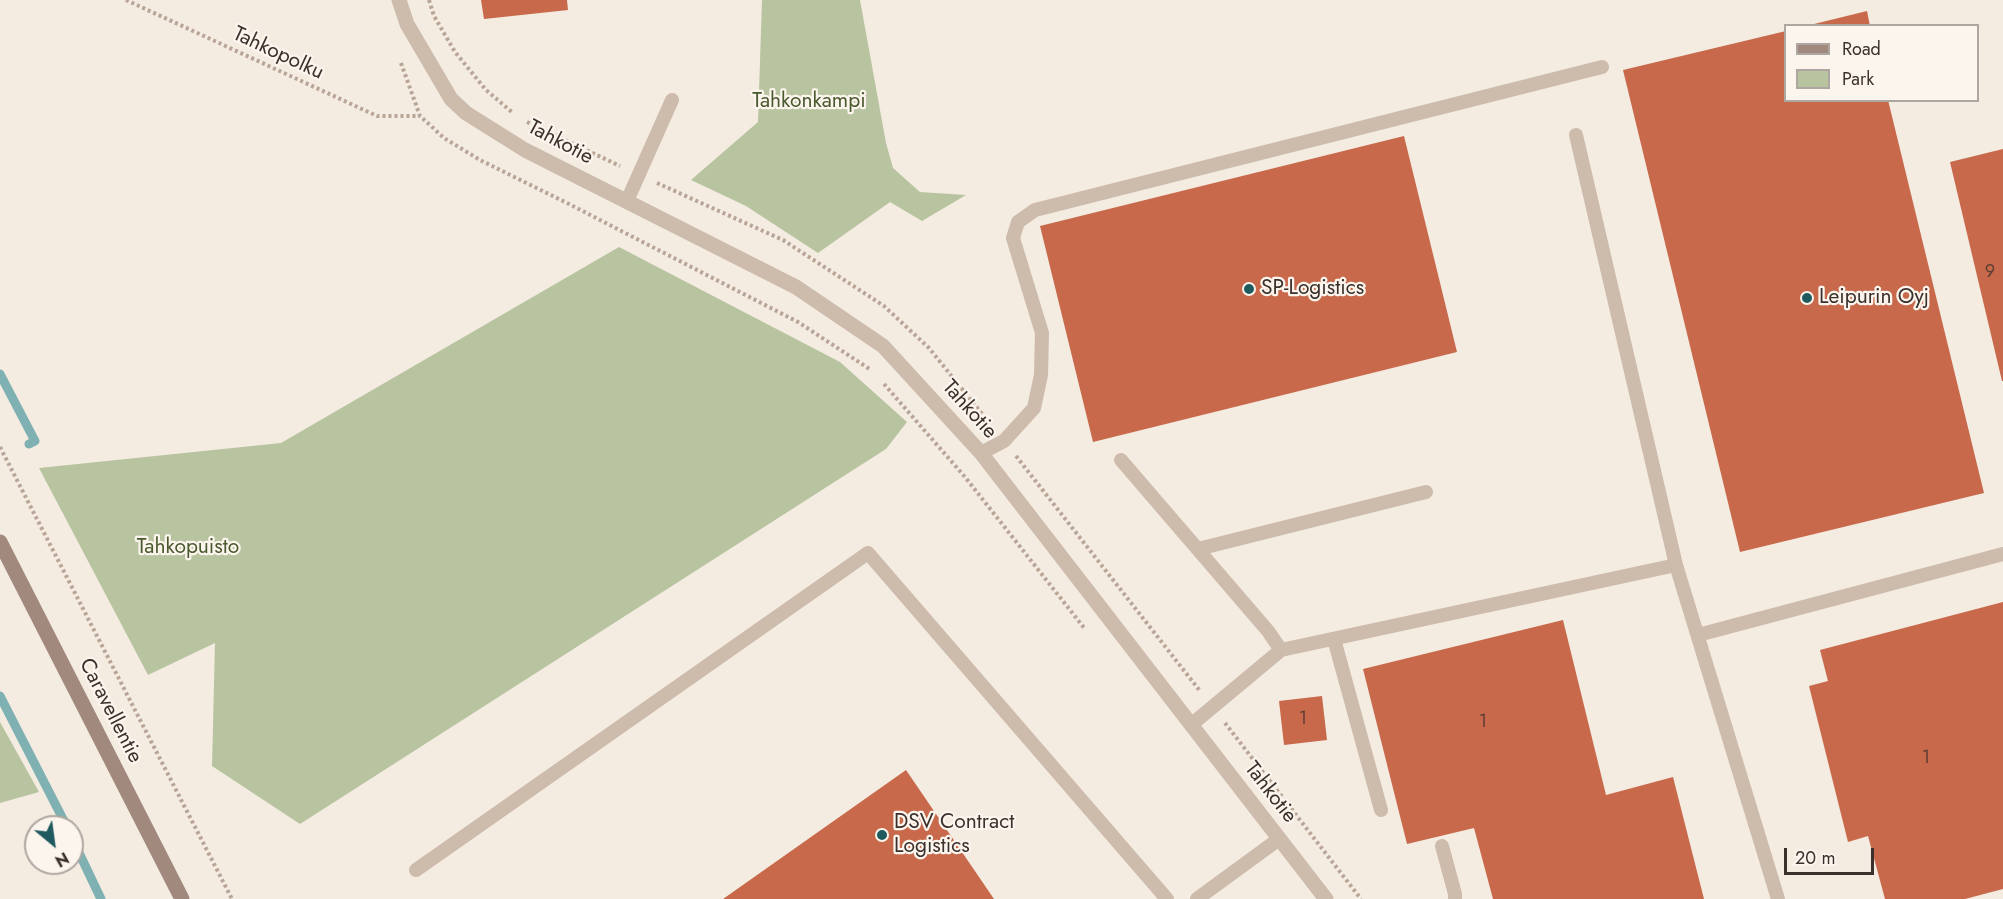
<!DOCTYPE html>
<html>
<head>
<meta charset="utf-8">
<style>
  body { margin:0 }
  #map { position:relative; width:2003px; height:899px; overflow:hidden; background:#f4ebe1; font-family:Jost,sans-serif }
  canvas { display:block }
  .legend { position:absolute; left:1784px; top:24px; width:195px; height:78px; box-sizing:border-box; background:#fbf5ee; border:2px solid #aea6a0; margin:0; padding:8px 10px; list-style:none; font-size:18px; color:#3b302b }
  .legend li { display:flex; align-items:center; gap:12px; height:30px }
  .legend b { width:30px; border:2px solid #aea6a0 }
  .north { position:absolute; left:24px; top:815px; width:60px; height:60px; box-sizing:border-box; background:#fbf5ee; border:2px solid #aea6a0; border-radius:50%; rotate:151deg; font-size:16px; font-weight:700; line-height:24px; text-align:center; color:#3b302b }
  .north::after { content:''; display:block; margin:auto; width:21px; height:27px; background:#1f5a5e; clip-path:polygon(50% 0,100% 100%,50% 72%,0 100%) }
  .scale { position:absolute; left:1784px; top:848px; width:90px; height:27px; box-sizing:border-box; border:3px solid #3b302b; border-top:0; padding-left:8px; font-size:18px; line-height:21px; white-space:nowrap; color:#3b302b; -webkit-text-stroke:4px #fbf5ee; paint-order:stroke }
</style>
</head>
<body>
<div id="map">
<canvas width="2003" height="899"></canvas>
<ul class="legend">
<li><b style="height:8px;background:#a18a7d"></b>Road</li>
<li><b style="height:16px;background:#b8c4a0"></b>Park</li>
</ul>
<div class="north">N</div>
<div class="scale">20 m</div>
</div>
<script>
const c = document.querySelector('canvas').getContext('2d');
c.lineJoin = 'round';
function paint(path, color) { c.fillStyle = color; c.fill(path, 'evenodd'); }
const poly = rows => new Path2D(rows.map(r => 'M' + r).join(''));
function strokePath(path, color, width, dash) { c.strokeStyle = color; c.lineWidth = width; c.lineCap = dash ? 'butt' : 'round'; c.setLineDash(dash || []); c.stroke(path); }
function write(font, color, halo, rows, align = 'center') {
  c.font = font + ' Jost,sans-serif'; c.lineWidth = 4.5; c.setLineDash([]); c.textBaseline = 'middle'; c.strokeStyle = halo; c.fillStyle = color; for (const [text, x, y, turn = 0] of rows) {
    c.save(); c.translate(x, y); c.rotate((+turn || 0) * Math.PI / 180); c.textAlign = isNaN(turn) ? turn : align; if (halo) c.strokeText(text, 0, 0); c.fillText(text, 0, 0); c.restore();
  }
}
const green = poly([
  [762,0,860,0,886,143,893,168,920,192,966,195,922,221,890,202,818,253,746,206,691,180,758,122],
  [619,247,840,362,907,422,886,449,300,824,212,766,215,643,148,675,39,468,281,443],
  [0,722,39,792,0,803]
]);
const stream = poly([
  [0,374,35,441,29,444],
  [0,696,67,827],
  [72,838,101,899]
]);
const building = poly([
  [481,0,567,0,568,10,484,19],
  [1867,11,1870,26,1810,26,1810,25],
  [1786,31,1786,100,1888,100,1984,493,1740,552,1623,70],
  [1404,136,1457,352,1093,442,1040,226],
  [2003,149,2003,381,2002,381,1950,162],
  [2003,602,2003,889,1965,899,1885,899,1868,836,1848,842,1809,686,1828,681,1820,650],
  [1563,620,1606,795,1673,777,1704,899,1493,899,1474,828,1407,844,1363,669],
  [1322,696,1327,740,1284,745,1279,701],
  [906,770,994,899,723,899]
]);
const path = poly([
  [126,0,377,116,420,116],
  [429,0,434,16,455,52,486,90,513,113],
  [401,63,420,116,444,138,480,160,569,204,798,322,871,370],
  [527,122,620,166],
  [657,183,783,240,884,306,929,348,991,425],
  [884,384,965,477,1085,629],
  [0,447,232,899],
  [1016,456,1200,691],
  [1225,723,1361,899]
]);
const lane = poly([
  [627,201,672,100],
  [981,453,1004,441,1034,408,1041,375,1042,333,1013,238,1018,222,1035,210,1602,67],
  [1121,460,1268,631,1281,650],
  [1198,549,1426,492],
  [1676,565,1778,899],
  [1698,635,2003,554],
  [1334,639,1381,810],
  [1191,725,1281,650,1676,565,1576,135],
  [1442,846,1455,894,1455,899],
  [416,870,868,553,1167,899],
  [1197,899,1279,839]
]);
const street = poly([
  [399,0,407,24,451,99,466,113,525,150,796,287,883,346,981,453,1326,899]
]);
const secondary = poly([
  [0,542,182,899]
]);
const markers = [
  [1249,289,6,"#1f5a5e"],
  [1807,298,6,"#1f5a5e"],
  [882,835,6,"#1f5a5e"]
];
const numberNames = [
  ["9",1990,273],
  ["1",1303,720],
  ["1",1483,723],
  ["1",1926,759]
];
const streetNames = [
  ["Tahkopolku",278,54,25],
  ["Tahkotie",560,143,28],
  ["Tahkotie",969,410,48],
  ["Caravellentie",110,711,63],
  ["Tahkotie",1270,793,52]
];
const parkNames = [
  ["Tahkonkampi",809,102],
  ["Tahkopuisto",188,548]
];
const poiNames = [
  ["SP-Logistics",1261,289],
  ["Leipurin Oyj",1819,298],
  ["DSV Contract",894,823],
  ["Logistics",894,847]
];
paint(green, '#b8c4a0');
strokePath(stream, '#7fb0b2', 9);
paint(building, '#c8694b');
strokePath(path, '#b9a596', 4, [3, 3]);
strokePath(lane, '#cdbbac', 14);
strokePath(street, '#cdbbac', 15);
strokePath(secondary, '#a18a7d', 15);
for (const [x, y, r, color] of markers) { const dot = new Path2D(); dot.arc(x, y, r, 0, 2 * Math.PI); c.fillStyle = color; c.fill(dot); strokePath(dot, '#fbf5ee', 2); }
write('18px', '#5e3e33', null, numberNames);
write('21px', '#3b302b', '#fbf5ee', streetNames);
write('21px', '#4a5a2e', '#fbf5ee', parkNames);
write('21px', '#3b302b', '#fbf5ee', poiNames, 'left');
</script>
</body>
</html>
